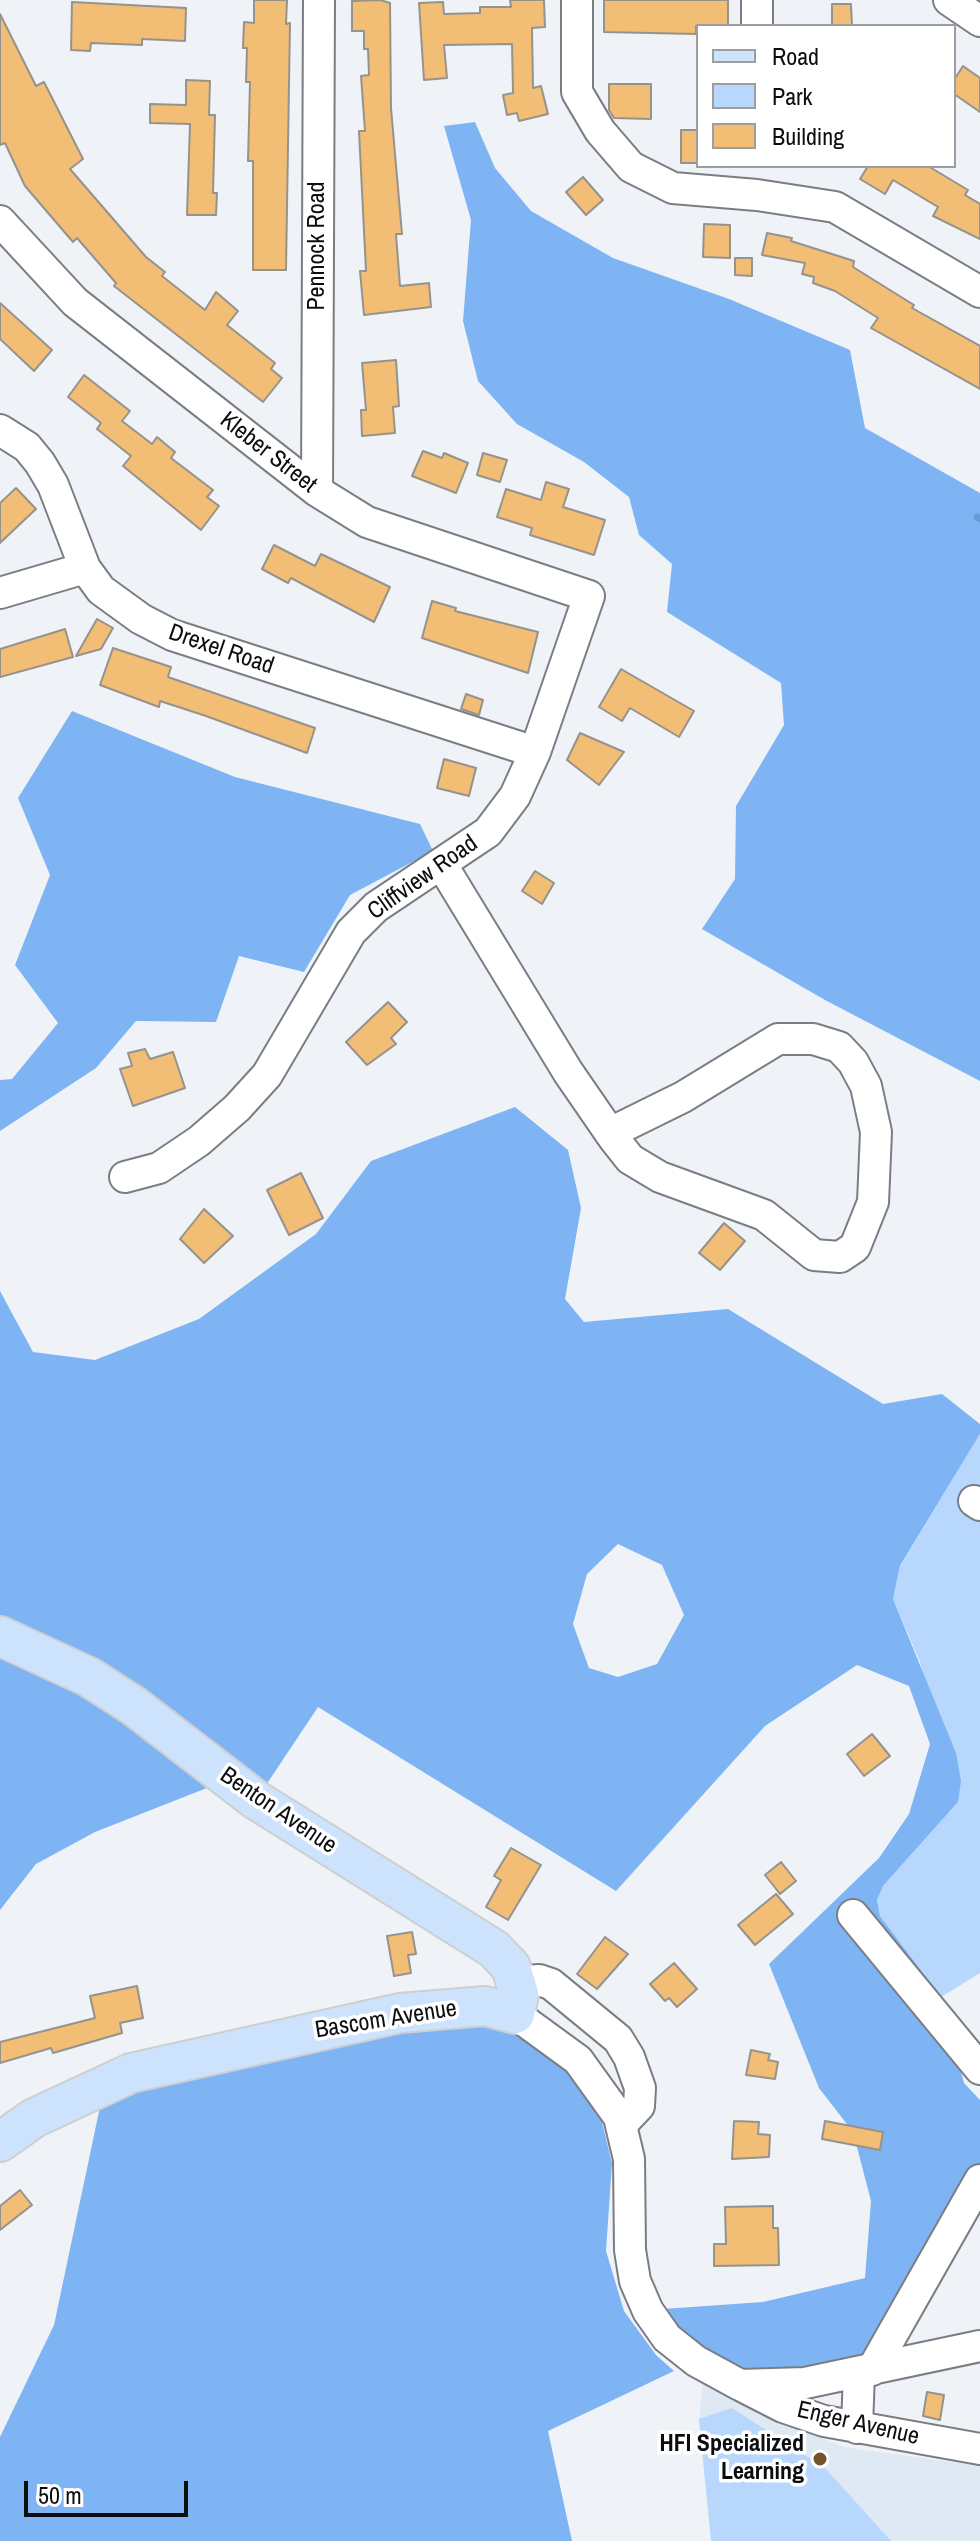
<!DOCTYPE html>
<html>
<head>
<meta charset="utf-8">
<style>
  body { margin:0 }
  #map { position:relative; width:980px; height:2541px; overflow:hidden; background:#eff3f8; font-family:"Archivo Narrow",sans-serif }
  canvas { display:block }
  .legend { position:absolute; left:696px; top:24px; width:260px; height:144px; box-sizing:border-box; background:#fff; border:2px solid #9d9e9f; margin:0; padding:10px 14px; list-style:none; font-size:24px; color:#0b0d0e }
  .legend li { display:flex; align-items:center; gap:16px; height:40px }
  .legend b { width:40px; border:2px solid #9d9e9f }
  .scale { position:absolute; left:24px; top:2481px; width:164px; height:36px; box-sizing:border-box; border:4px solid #0b0d0e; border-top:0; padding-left:10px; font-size:24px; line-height:28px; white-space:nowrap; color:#0b0d0e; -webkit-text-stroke:6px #fff; paint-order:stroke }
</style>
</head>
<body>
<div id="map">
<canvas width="980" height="2541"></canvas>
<ul class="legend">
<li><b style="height:10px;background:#cde3fd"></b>Road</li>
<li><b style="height:22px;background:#b7d7fd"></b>Park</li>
<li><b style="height:22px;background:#f2bd74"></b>Building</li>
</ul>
<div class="scale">50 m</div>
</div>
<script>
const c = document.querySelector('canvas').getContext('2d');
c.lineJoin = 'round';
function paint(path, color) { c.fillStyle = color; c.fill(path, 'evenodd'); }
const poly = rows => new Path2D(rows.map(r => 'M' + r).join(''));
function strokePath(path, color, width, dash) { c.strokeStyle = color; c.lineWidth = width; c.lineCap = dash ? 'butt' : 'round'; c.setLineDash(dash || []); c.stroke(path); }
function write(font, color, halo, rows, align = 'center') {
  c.font = font + ' "Archivo Narrow",sans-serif'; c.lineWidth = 7; c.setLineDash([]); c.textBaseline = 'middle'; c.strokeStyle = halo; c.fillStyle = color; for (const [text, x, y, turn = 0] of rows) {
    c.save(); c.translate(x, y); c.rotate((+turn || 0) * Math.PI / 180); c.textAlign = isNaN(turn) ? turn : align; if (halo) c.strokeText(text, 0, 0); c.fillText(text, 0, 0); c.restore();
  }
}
const built = poly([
  [703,2380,771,2408,796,2428,844,2447,980,2466,980,2541,711,2541,699,2419]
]);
const green = poly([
  [980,1434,980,1973,941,1997,880,1916,877,1900,883,1886,958,1802,920,1662,893,1599,900,1567],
  [732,2408,825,2468,891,2541,711,2541,699,2419]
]);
const forest = poly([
  [475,122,495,168,531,211,613,258,729,299,850,350,865,428,980,493,980,1081,825,1000,702,929,735,879,736,806,784,725,781,683,667,612,672,564,639,535,629,497,584,462,517,424,478,381,463,321,471,220,444,126],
  [72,711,235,777,420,824,433,851,350,895,304,972,239,956,216,1022,136,1021,96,1068,0,1131,0,1080,12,1079,58,1023,15,965,50,875,18,798],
  [515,1107,568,1150,581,1208,565,1299,584,1322,728,1309,883,1404,942,1394,980,1424,980,1434,900,1566,893,1599,956,1753,961,1781,958,1802,883,1886,877,1900,880,1916,941,1997,964,2083,980,2100,980,2197,893,2353,753,2379,707,2363,663,2309,763,2302,865,2278,871,2201,853,2132,819,2088,769,1964,879,1858,909,1814,930,1744,909,1686,857,1665,765,1726,616,1891,318,1707,264,1788,212,1786,95,1832,36,1864,0,1910,0,1291,33,1352,95,1360,199,1319,316,1234,371,1161],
  [618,1544,662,1565,684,1615,657,1664,618,1677,589,1668,573,1624,587,1574],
  [484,2021,540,2039,577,2079,602,2122,612,2163,606,2251,624,2311,656,2355,674,2371,548,2431,572,2541,0,2541,0,2437,54,2325,101,2102,172,2080,438,2026]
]);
const stream = poly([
  [977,517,980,519]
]);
const building = poly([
  [254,0,287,0,286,24,290,23,286,270,253,270,253,161,248,161,250,82,246,82,247,48,243,48,244,22,254,23,254,0],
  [380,0,390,3,391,108,402,234,396,234,400,286,429,283,431,307,364,315,360,271,366,271,359,131,365,131,361,76,369,75,368,49,364,49,364,31,352,31,352,1,380,0],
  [510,0,544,0,545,27,532,28,533,88,541,86,548,114,519,121,517,113,507,115,503,95,513,93,512,44,444,45,447,78,424,80,419,3,443,2,444,14,480,13,480,7,511,7,510,0],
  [604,0,728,0,728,26,696,26,696,34,604,32,604,0],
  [72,2,186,8,185,41,142,39,142,45,91,43,90,51,71,50,72,2],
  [832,4,851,4,852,26,832,26,832,4],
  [0,14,36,86,44,82,83,159,70,169,146,257,165,272,162,276,205,310,216,292,238,311,227,325,275,363,271,369,282,378,263,402,114,286,116,283,77,238,73,242,25,186,5,143,0,145,0,14],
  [963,66,980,78,980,112,954,94,954,80,963,66],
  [186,80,210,81,209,115,215,115,213,193,217,193,216,215,187,215,190,124,150,123,150,104,186,105,186,80],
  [609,84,651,84,651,119,614,118,609,110,609,84],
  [681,130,698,130,698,163,681,163,681,130],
  [868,166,928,166,968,190,965,195,980,204,980,239,933,216,938,207,893,180,885,194,860,179,868,166],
  [583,177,603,200,586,215,566,192,583,177],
  [704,224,730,225,730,258,703,257,704,224],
  [767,233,792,238,791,241,854,261,853,267,914,305,912,308,980,346,980,389,871,328,878,318,835,291,813,283,814,277,802,274,805,263,762,255,767,233],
  [735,258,752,258,752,276,735,275,735,258],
  [0,303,52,350,34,371,0,339,0,303],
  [396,360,399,406,393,407,395,433,362,436,361,410,366,410,362,363,396,360],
  [84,375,130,411,122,421,152,444,157,437,175,452,171,458,213,490,207,497,219,506,201,530,123,466,131,456,97,429,101,423,68,397,84,375],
  [423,451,442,458,444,453,468,463,456,493,412,476,423,451],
  [483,453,507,460,500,482,477,475,483,453],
  [546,482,569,489,563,507,605,520,594,555,530,535,532,528,497,517,506,489,541,500,546,482],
  [16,488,36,509,0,543,0,503,16,488],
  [274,545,315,566,321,554,390,587,374,622,291,578,288,583,262,569,274,545],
  [432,601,456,608,455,611,538,632,528,673,422,638,432,601],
  [97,619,113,628,101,649,76,656,97,619],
  [65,629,73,657,0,677,0,649,65,629],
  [113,648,171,667,168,677,315,728,307,753,206,716,160,701,159,707,100,685,113,648],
  [621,669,694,711,679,737,630,708,622,721,599,707,621,669],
  [466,694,483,700,479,715,461,709,466,694],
  [580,733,624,752,599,785,567,760,580,733],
  [444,759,476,768,469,796,437,788,444,759],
  [535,871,554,883,542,904,522,891,535,871],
  [388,1002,407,1022,391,1038,396,1044,367,1065,346,1042,388,1002],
  [145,1049,150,1059,173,1052,185,1088,133,1106,120,1069,132,1066,128,1053,145,1049],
  [301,1173,323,1218,289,1235,267,1190,301,1173],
  [204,1209,233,1236,204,1263,180,1239,204,1209],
  [724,1223,745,1241,720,1270,699,1253,724,1223],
  [872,1734,890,1756,864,1776,847,1754,872,1734],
  [511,1848,541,1865,508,1920,486,1907,501,1880,494,1876,511,1848],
  [781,1862,796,1881,780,1894,765,1875,781,1862],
  [776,1894,793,1914,755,1945,738,1925,776,1894],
  [412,1932,416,1954,408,1955,411,1973,394,1976,387,1936,412,1932],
  [605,1937,628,1954,597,1989,577,1974,605,1937],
  [674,1963,697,1989,677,2007,669,1998,665,2001,650,1984,674,1963],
  [137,1986,143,2018,120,2023,122,2033,53,2053,51,2048,0,2063,0,2042,95,2018,90,1996,137,1986],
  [751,2050,770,2054,768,2060,778,2062,775,2079,746,2075,751,2050],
  [734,2121,759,2122,758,2134,770,2135,769,2157,732,2159,734,2121],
  [825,2121,883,2132,880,2150,822,2139,825,2121],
  [20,2190,32,2205,0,2230,0,2206,20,2190],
  [773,2206,773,2228,778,2228,779,2265,714,2266,714,2244,726,2244,725,2207,773,2206],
  [927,2392,944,2395,940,2420,923,2416,927,2392]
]);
const minor = poly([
  [577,0,577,92,600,131,631,167,673,188,757,195,835,207,980,292],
  [949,0,980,21],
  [757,26,757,0],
  [0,221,75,302,317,491,367,522,589,596,535,752,515,796,488,832,376,907,351,932,267,1075,237,1108,199,1141,159,1168,125,1177],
  [0,430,27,447,40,463,53,485,85,568,101,590,141,619,172,635,535,752],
  [317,491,319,0],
  [0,593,85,568],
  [442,865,568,1072,610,1133,615,1140,630,1159,660,1177,764,1215,814,1255,840,1257,855,1247,873,1202,876,1132,866,1086,853,1062,839,1047,813,1039,778,1039,683,1097,610,1133],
  [974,1501,980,1505],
  [853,1915,980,2069],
  [516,1982,539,1980,551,1984,618,2039,629,2057,640,2088,639,2106,621,2125],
  [515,2014,578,2060,619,2117,629,2159,630,2250,635,2281,648,2311,667,2338,696,2361,740,2385,805,2383,980,2346],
  [872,2370,980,2180],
  [742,2386,783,2407,824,2421,980,2449],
  [857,2428,859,2372]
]);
const major = poly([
  [0,1636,89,1677,134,1706,256,1800,494,1949,511,1967,519,1994,515,2014,485,2006,400,2013,131,2073,34,2118,0,2142]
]);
const markers = [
  [820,2459,8,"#735529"]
];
const streetNames = [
  ["Pennock Road",318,246,-90],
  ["Kleber Street",268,453,38],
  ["Drexel Road",221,650,19],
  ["Cliffview Road",423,878,-35],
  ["Benton Avenue",278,1811,34],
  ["Bascom Avenue",386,2020,-9],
  ["Enger Avenue",858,2424,13]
];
const poiNames = [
  ["HFI Specialized",804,2445],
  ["Learning",804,2473]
];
paint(built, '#dfe9f4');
paint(green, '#b7d7fd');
paint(forest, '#7eb4f4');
strokePath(stream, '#679cdb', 7);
paint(building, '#f2bd74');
strokePath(building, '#96928d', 2);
strokePath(minor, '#7a7e83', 34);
strokePath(major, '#cecfcf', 42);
strokePath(minor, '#fff', 30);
strokePath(major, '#cde3fd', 38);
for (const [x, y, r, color] of markers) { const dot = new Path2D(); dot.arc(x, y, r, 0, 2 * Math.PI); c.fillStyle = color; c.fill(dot); strokePath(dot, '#fff', 3); }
write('24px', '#0b0d0e', '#fff', streetNames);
write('bold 24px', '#0b0d0e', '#fff', poiNames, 'right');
</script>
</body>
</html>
